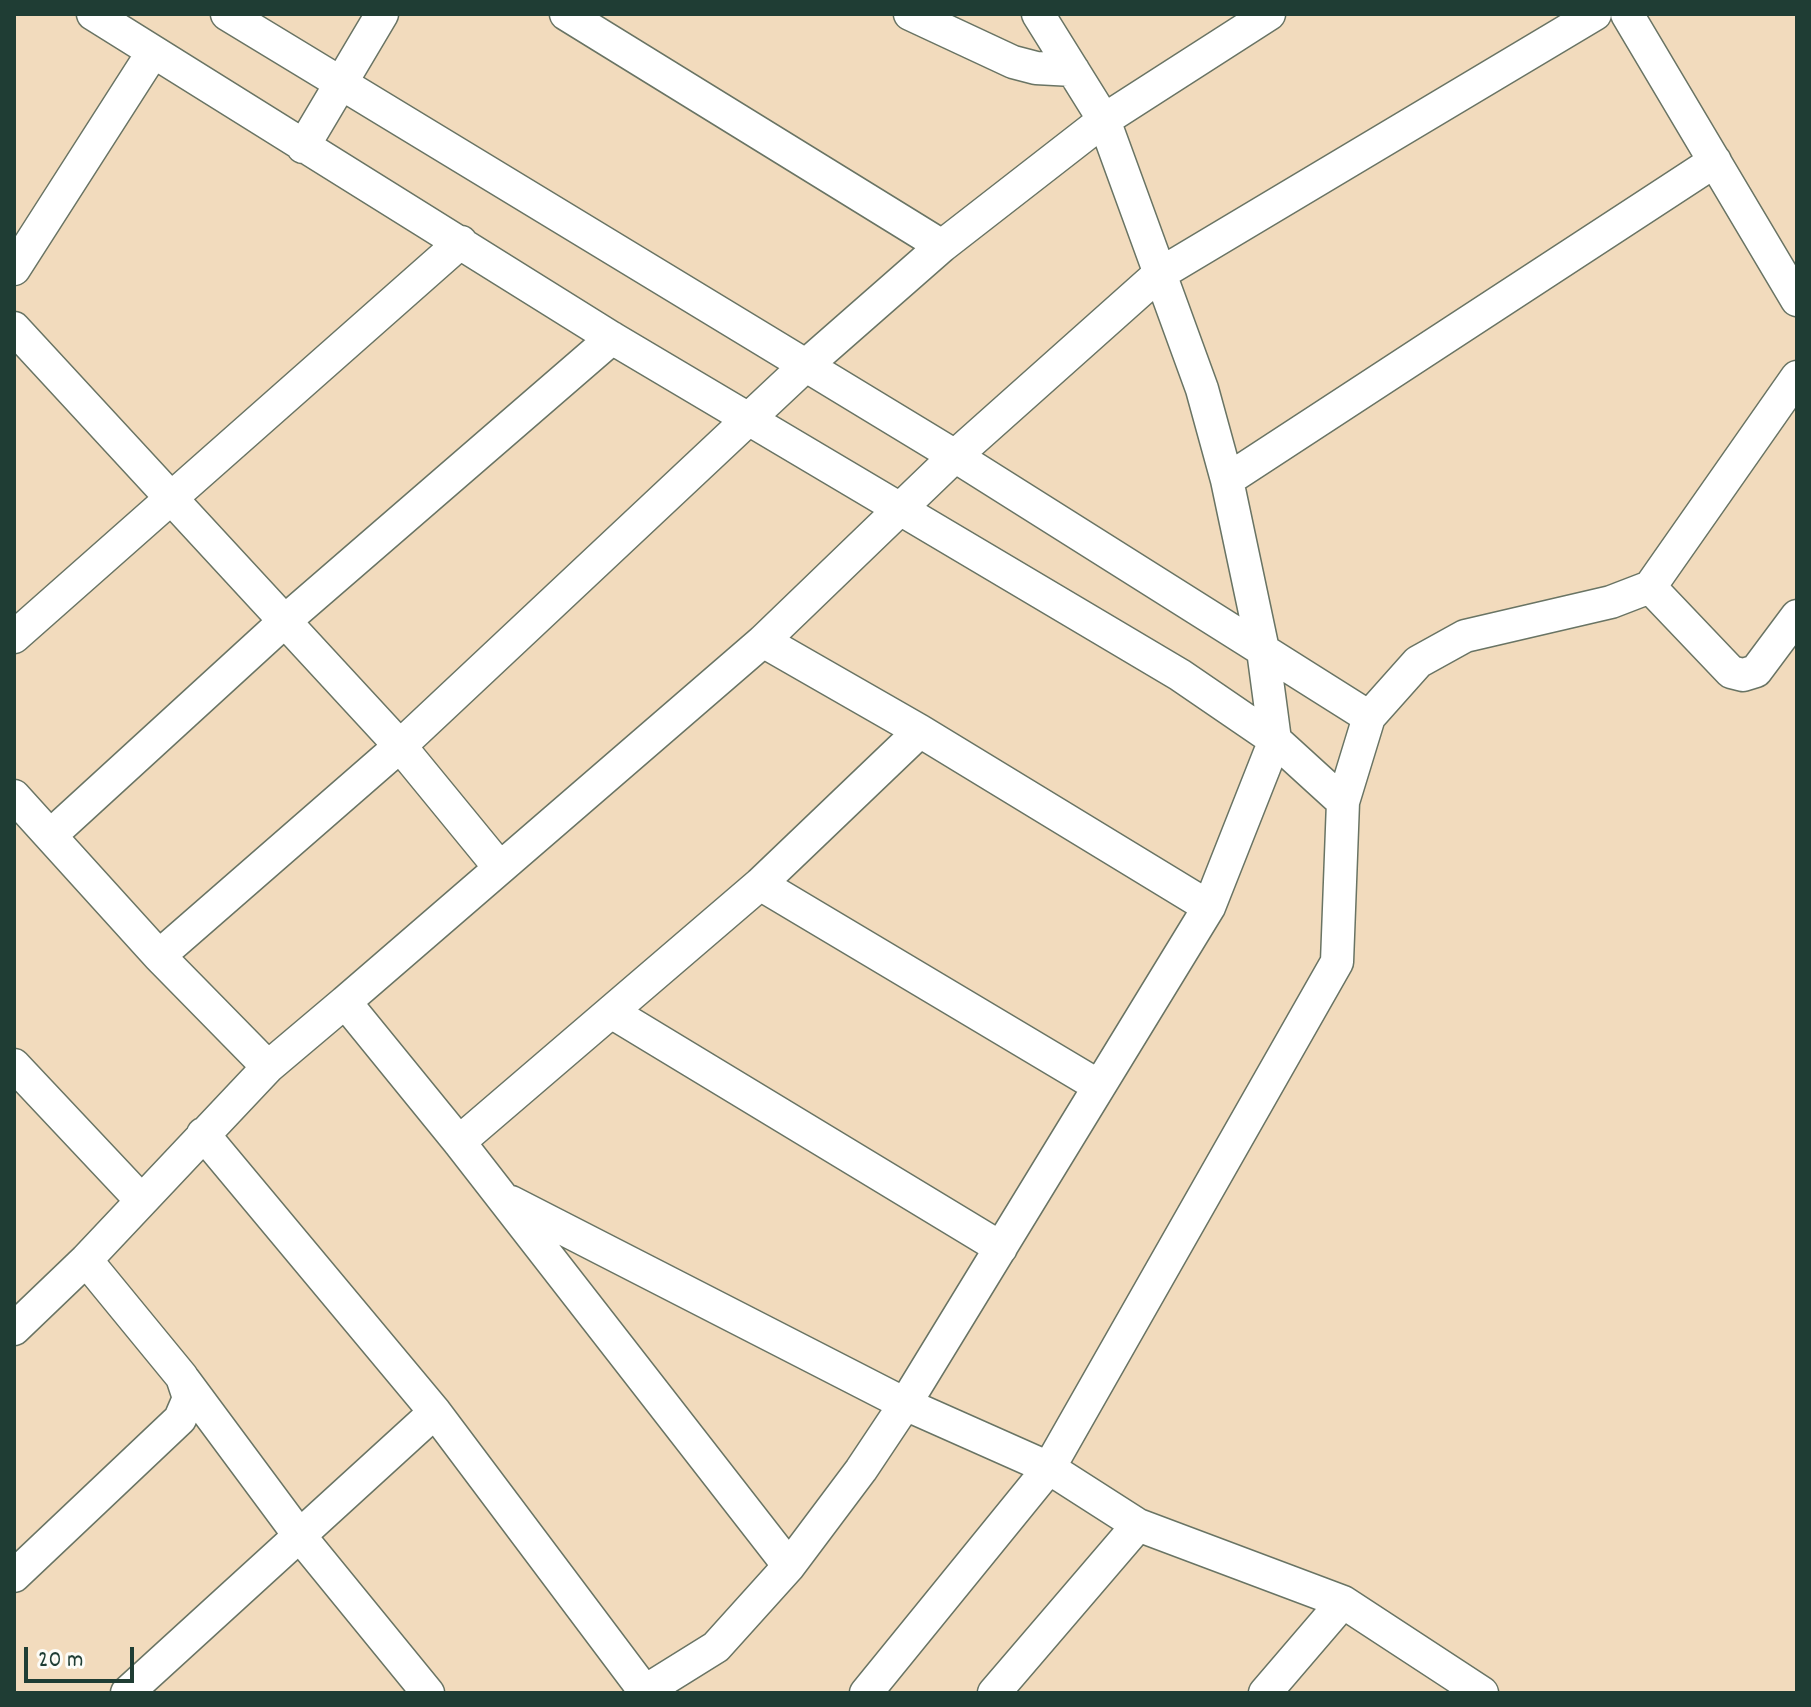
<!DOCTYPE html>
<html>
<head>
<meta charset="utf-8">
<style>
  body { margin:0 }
  #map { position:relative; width:1811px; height:1707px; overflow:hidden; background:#f2dbbd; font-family:Dekko,sans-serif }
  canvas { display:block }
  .frame { position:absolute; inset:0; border:16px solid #1f3d34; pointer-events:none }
  .scale { position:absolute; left:24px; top:1647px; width:110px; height:36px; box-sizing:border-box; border:4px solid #1f3d34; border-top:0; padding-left:10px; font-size:24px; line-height:28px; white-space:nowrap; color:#1f3d34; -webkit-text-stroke:6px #fdfcf7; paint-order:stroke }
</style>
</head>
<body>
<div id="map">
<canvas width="1811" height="1707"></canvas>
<div class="frame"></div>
<div class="scale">20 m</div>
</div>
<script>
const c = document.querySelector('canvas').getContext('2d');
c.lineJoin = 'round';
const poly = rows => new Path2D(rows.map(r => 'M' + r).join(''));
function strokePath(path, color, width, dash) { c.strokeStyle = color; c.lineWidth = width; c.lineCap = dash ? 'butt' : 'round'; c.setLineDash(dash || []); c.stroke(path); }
const street = poly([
  [93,14,612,338,1180,675,1275,740,1343,802],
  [227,14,955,456,1369,717],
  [566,14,942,246],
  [910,14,1013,62,1036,68,1073,70],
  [1627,14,1797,300],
  [303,147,382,14],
  [14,269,153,52],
  [14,328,400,746,500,868],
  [1227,480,1715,161],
  [1650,587,1797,377],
  [14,637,461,242],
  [763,641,920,731,1209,907],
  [14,796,159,956,268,1067],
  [51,835,286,620,612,338],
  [760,884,1097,1085],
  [159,956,400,746,804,367,942,246,1104,120,1269,14],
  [613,1013,1001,1248],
  [14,1065,141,1200],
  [203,1134,435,1412,646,1693],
  [459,1142,760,884,920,731],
  [511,1202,905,1404,1049,1468,1138,1525,1343,1602,1482,1693],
  [14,1329,86,1260,268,1067,345,1002],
  [184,1380,299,1535,428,1693],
  [789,1566,459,1142,345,1002,763,641,955,456,1158,275,1595,14],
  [14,1576,180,1419,189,1398,182,1377,86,1260],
  [127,1693,435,1412],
  [642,1693,716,1647,789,1566,861,1470,905,1404,1209,907,1275,740,1263,650,1227,480,1202,389,1104,120,1038,14],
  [866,1693,1049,1468,1337,962,1343,802,1369,717,1418,662,1465,636,1611,602,1650,587,1731,672,1743,675,1756,671,1797,616],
  [994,1693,1138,1525],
  [1265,1693,1343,1602]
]);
strokePath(street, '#697464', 35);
strokePath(street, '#fff', 32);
</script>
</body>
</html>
